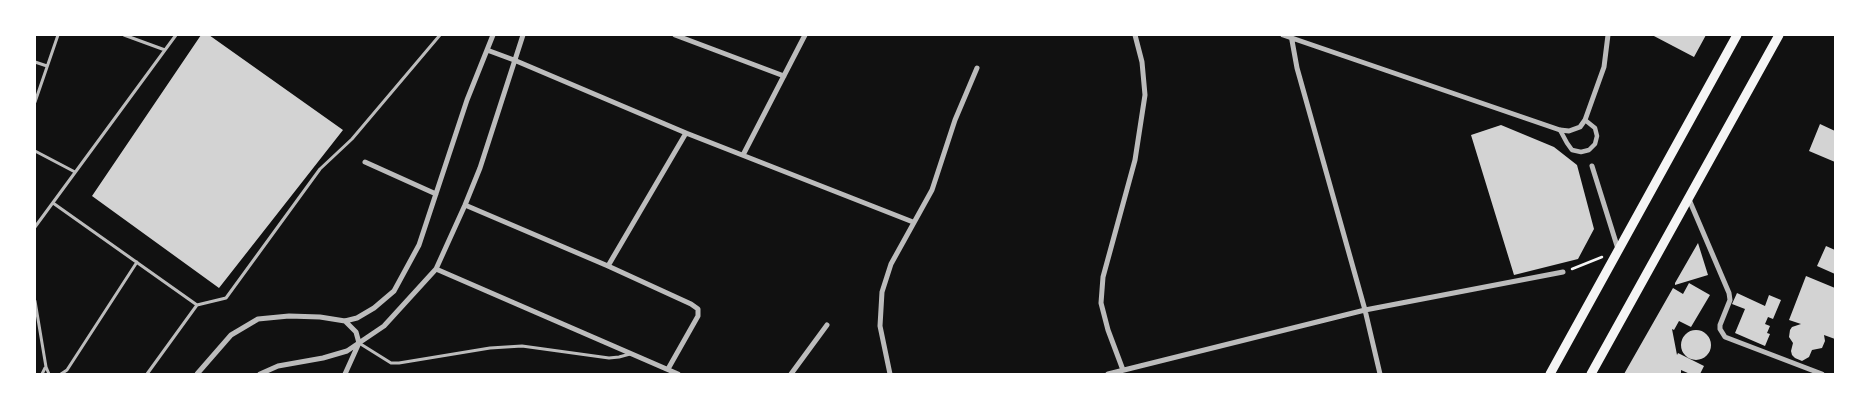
<!DOCTYPE html>
<html>
<head>
<meta charset="utf-8">
<style>
  body { margin:0 }
  #map { position:relative; width:1870px; height:409px; overflow:hidden; background:#111; font-family:Manrope,sans-serif }
  canvas { display:block }
  .frame { position:absolute; inset:0; border:36px solid #fff; pointer-events:none }
</style>
</head>
<body>
<div id="map">
<canvas width="1870" height="409"></canvas>
<div class="frame"></div>
</div>
<script>
const c = document.querySelector('canvas').getContext('2d');
c.lineJoin = 'round';
function paint(path, color) { c.fillStyle = color; c.fill(path, 'evenodd'); }
const poly = rows => new Path2D(rows.map(r => 'M' + r).join(''));
function strokePath(path, color, width, dash) { c.strokeStyle = color; c.lineWidth = width; c.lineCap = dash ? 'butt' : 'round'; c.setLineDash(dash || []); c.stroke(path); }
const building = poly([
  [201,35,209,35,216,40,343,130,219,288,92,196],
  [1652,35,1706,35,1694,57],
  [1820,124,1835,131,1835,162,1809,151],
  [1501,125,1554,147,1577,165,1594,229,1578,259,1514,275,1471,135],
  [1698,243,1708,275,1675,285,1675,283],
  [1826,246,1835,250,1835,274,1817,266],
  [1806,276,1835,288,1835,339,1824,335,1825,341,1822,348,1812,350,1809,357,1802,361,1795,358,1792,355,1791,351,1793,343,1789,337,1790,330,1792,327,1801,324,1789,320],
  [1689,283,1710,295,1691,327,1679,321,1674,330,1672,329,1677,355,1678,353,1704,366,1700,374,1690,374,1681,370,1681,374,1624,374,1673,288,1683,294],
  [1737,293,1765,306,1769,295,1781,300,1773,319,1768,317,1765,324,1770,326,1767,333,1770,334,1765,346,1735,333,1745,309,1732,304],
  '1681 345a15 15 0 1 1 30 0a15 15 0 1 1-30 0Z'
]);
const path = poly([
  [1572,269,1602,257]
]);
const service = poly([
  [124,35,165,50],
  [35,62,47,66],
  [35,102,58,35],
  [35,151,75,172],
  [53,203,197,305],
  [35,227,176,35],
  [35,301,46,367,49,374],
  [359,343,391,363,399,363,490,348,522,346,609,358,619,357,630,354],
  [42,374,45,368],
  [61,374,67,370,137,262],
  [147,374,197,305,226,298,320,169,352,139,440,35]
]);
const pedestrian = poly([
  [1560,130,1567,143,1572,150,1581,152,1589,150,1595,144,1597,136,1595,128,1585,120]
]);
const minor = poly([
  [675,35,784,76],
  [1283,35,1560,130,1569,131,1580,127,1585,120,1604,67,1608,35],
  [1291,35,1297,68,1365,310,1380,374],
  [487,50,514,60,686,133,913,222],
  [743,155,805,35],
  [365,162,436,194],
  [1592,166,1618,249],
  [1688,197,1729,293,1730,300,1720,325,1720,329,1725,337,1822,374],
  [465,205,608,266,691,304,698,309,698,316,668,369],
  [608,266,686,133],
  [436,269,678,374],
  [345,321,356,332,359,343,345,374],
  [1123,370,1108,330,1101,303,1103,277,1135,160,1145,95,1142,62,1135,35],
  [197,374,231,335,258,319,289,316,320,317,345,321,357,318,374,308,394,291,419,245,467,100,493,35],
  [260,374,278,366,323,358,347,351,384,326,436,269,465,205,480,168,523,35],
  [791,374,827,325],
  [890,374,880,326,882,292,891,264,932,190,955,120,977,68],
  [1108,374,1365,310,1563,272]
]);
const secondary = poly([
  [1550,374,1737,35],
  [1591,374,1779,35]
]);
paint(building, '#d3d3d3');
strokePath(path, '#f5f5f5', 2.5);
strokePath(service, '#bcbcbc', 3);
strokePath(pedestrian, '#bcbcbc', 4.5);
strokePath(minor, '#bcbcbc', 5);
strokePath(secondary, '#f5f5f5', 9);
</script>
</body>
</html>
